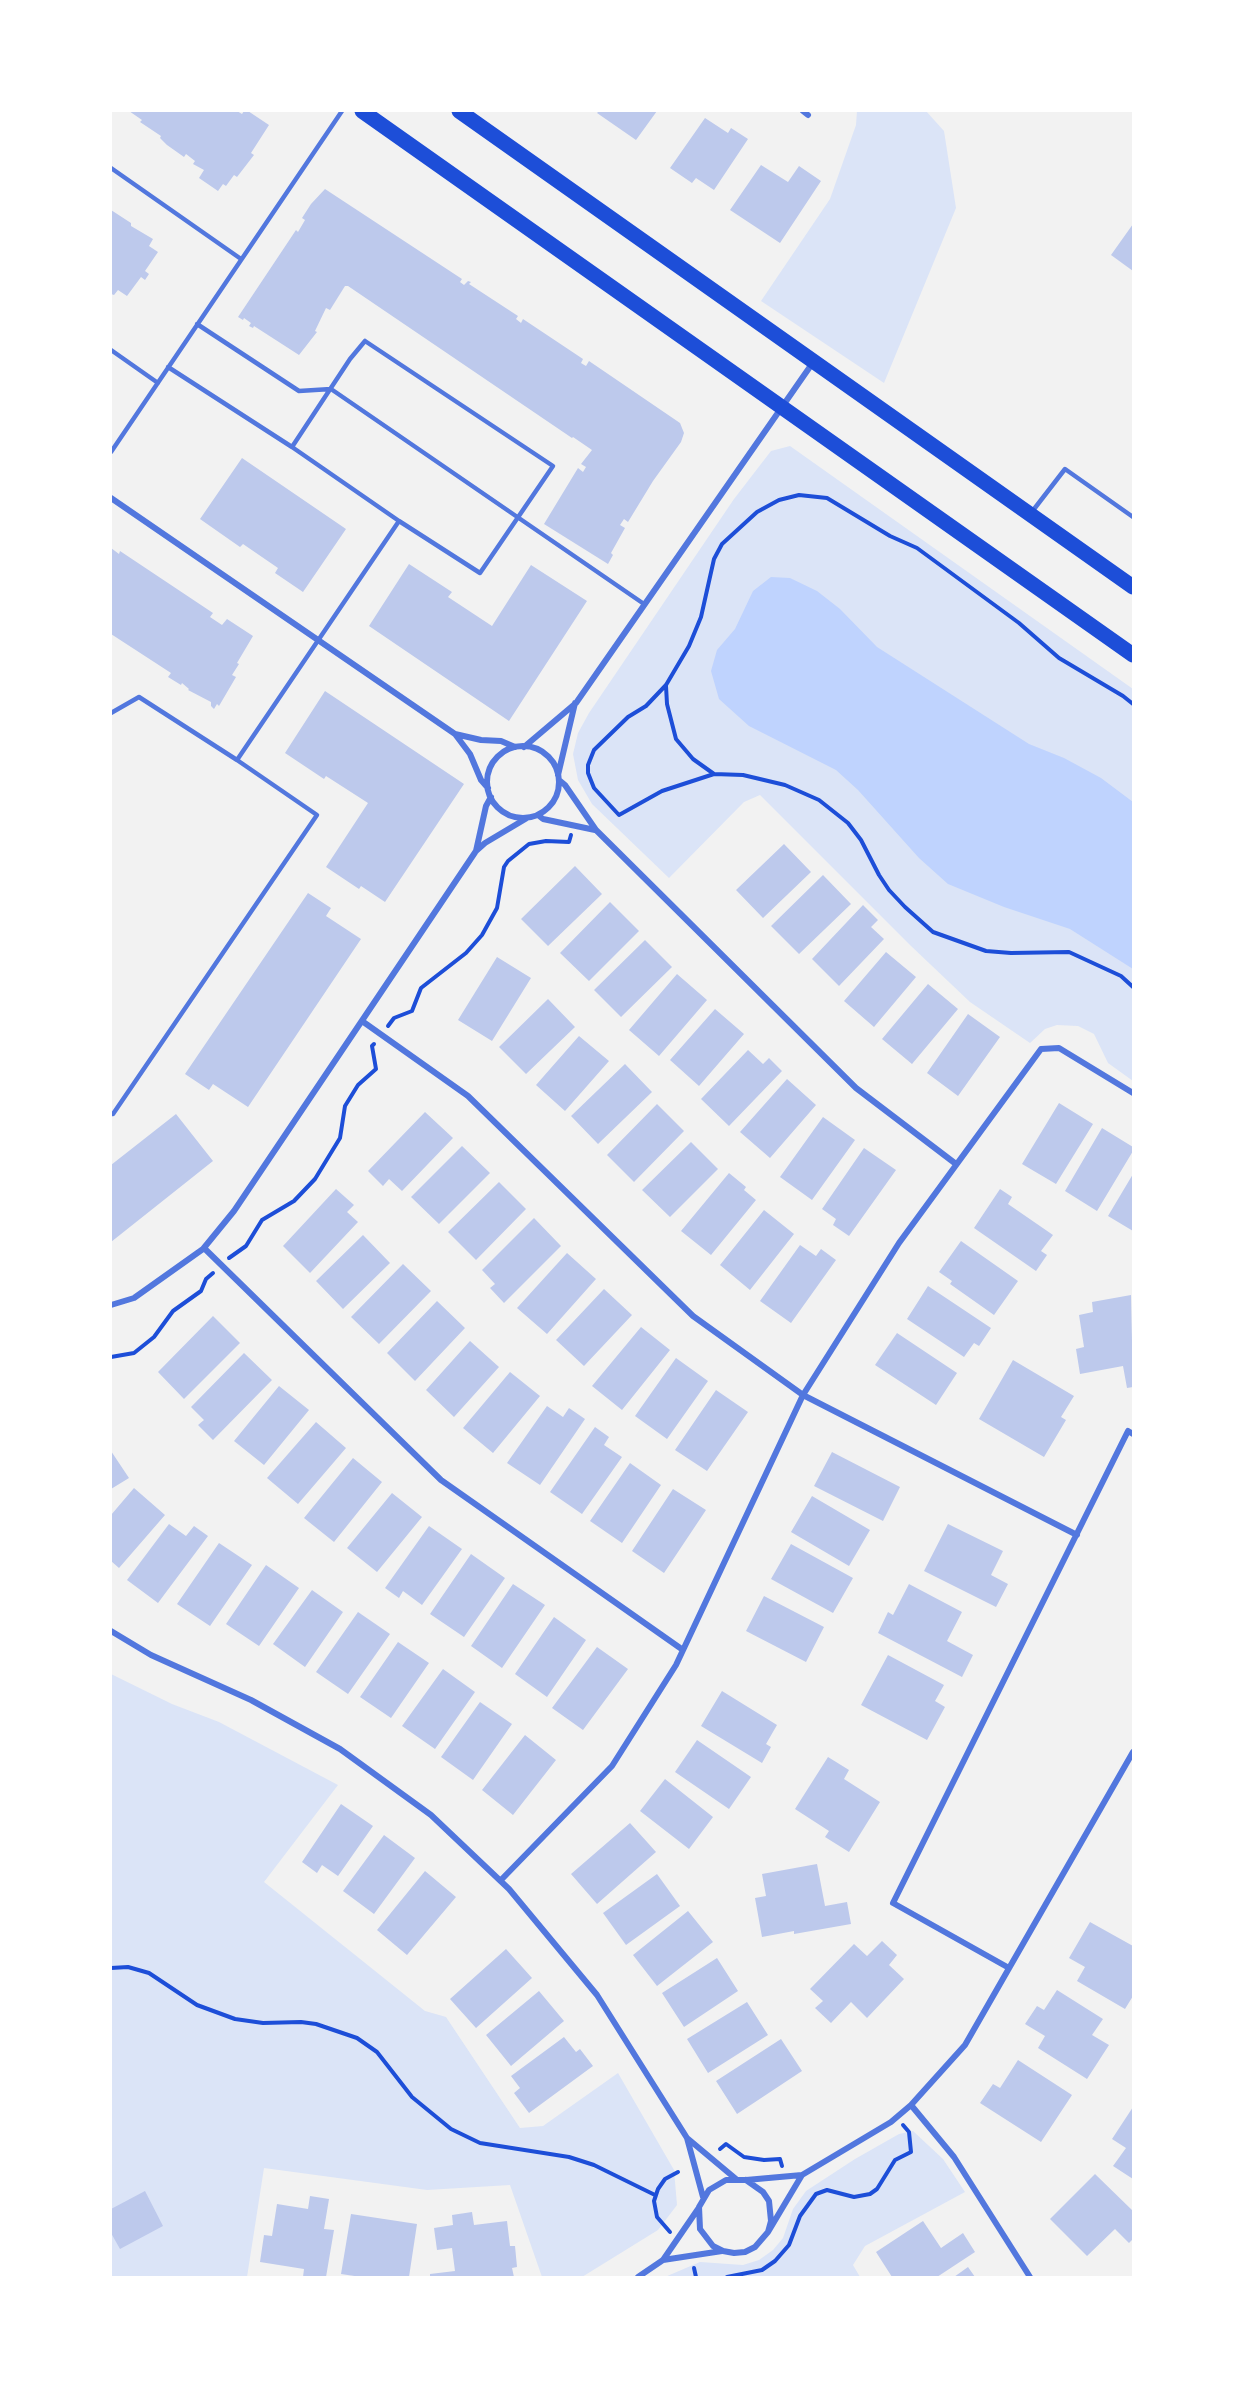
<!DOCTYPE html>
<html>
<head>
<meta charset="utf-8">
<style>
  body { margin:0 }
  #map { position:relative; width:1244px; height:2388px; overflow:hidden; background:#f2f2f2; font-family:Raleway,sans-serif }
  canvas { display:block }
  .frame { position:absolute; inset:0; border:112px solid #fff; pointer-events:none }
</style>
</head>
<body>
<div id="map">
<canvas width="1244" height="2388"></canvas>
<div class="frame"></div>
</div>
<script>
const c = document.querySelector('canvas').getContext('2d');
c.lineJoin = 'round';
function paint(path, color) { c.fillStyle = color; c.fill(path, 'evenodd'); }
const poly = rows => new Path2D(rows.map(r => 'M' + r).join(''));
function strokePath(path, color, width, dash) { c.strokeStyle = color; c.lineWidth = width; c.lineCap = dash ? 'butt' : 'round'; c.setLineDash(dash || []); c.stroke(path); }
const green = poly([
  [857,111,926,111,944,131,956,208,884,383,761,301,830,199,856,125],
  [790,446,1133,689,1133,1081,1108,1063,1094,1034,1078,1026,1057,1025,1045,1029,1030,1043,970,1002,910,945,760,795,744,802,669,878,592,804,578,780,573,754,578,733,589,713,734,499,771,451],
  [111,1674,172,1704,219,1722,338,1785,264,1882,425,2011,446,2017,520,2128,543,2126,618,2073,674,2170,677,2205,658,2230,582,2277,542,2277,510,2185,427,2190,264,2168,247,2277,111,2277],
  [913,2131,943,2159,965,2192,865,2246,853,2265,860,2277,665,2277,700,2262,743,2265,759,2260,773,2250,783,2238,793,2209,806,2191,855,2159,899,2134]
]);
const water = poly([
  [771,577,790,578,817,591,840,609,877,647,1029,744,1064,758,1101,778,1133,802,1133,969,1070,929,1004,907,948,884,919,858,858,790,836,770,749,726,719,699,711,671,717,650,735,629,753,591]
]);
const building = poly([
  [129,111,237,111,242,114,244,111,248,111,269,125,251,153,254,155,237,177,234,175,226,186,223,184,218,191,199,178,204,170,193,164,195,161,186,154,184,157,167,145,160,138,161,136,140,122,142,120],
  [599,111,657,111,636,140,597,113],
  [705,118,728,133,731,128,748,139,714,190,696,178,692,183,670,168],
  [761,165,788,182,799,166,821,181,780,243,730,210],
  [325,189,462,279,460,282,464,285,468,281,471,282,469,284,518,316,516,319,521,323,523,319,583,359,581,363,586,366,589,361,680,423,684,433,681,442,653,481,628,522,624,519,620,525,625,528,611,553,613,555,608,564,544,524,578,468,583,472,586,467,581,464,592,450,573,437,572,438,348,286,345,286,330,310,326,308,315,331,317,332,299,355,254,326,253,328,249,326,251,323,244,318,243,320,238,317,296,230,298,232,305,220,302,218,311,204],
  [111,210,131,223,131,226,153,239,149,246,158,252,145,271,149,274,145,280,141,277,127,296,118,290,114,295,111,294],
  [1133,224,1133,271,1111,255],
  [242,458,346,529,303,592,275,573,278,568,243,544,240,547,200,519],
  [111,548,119,554,120,551,213,613,210,617,222,625,227,619,253,636,237,663,239,664,232,675,236,677,219,706,217,704,214,709,211,706,211,702,188,690,189,689,182,683,181,685,168,677,171,673,111,634],
  [409,564,452,592,448,597,492,626,531,565,587,601,509,721,369,626],
  [325,691,464,784,385,902,361,886,359,889,326,867,368,803,326,776,324,779,285,753],
  [784,844,811,872,763,918,736,890],
  [575,866,602,894,548,946,521,919],
  [823,875,851,904,799,954,771,926],
  [308,893,331,908,326,916,361,939,248,1107,213,1084,209,1090,185,1074],
  [610,902,639,931,589,981,560,953],
  [863,905,878,920,871,927,884,939,839,986,812,959],
  [645,940,672,967,621,1017,594,990],
  [886,952,916,977,874,1027,844,1001],
  [497,957,531,978,492,1041,458,1020],
  [677,974,707,1000,659,1056,629,1030],
  [928,984,958,1009,912,1064,882,1039],
  [548,999,575,1027,526,1074,499,1047],
  [715,1009,744,1034,699,1086,670,1060],
  [968,1014,1000,1037,958,1096,927,1073],
  [579,1036,609,1061,565,1111,536,1085],
  [748,1050,763,1064,769,1058,782,1071,729,1126,701,1099],
  [625,1064,652,1092,598,1144,571,1116],
  [787,1079,816,1105,770,1158,740,1132],
  [1059,1103,1093,1124,1056,1184,1022,1164],
  [657,1104,684,1131,634,1182,607,1155],
  [425,1112,453,1138,402,1191,389,1179,383,1186,368,1171],
  [176,1114,213,1161,111,1242,111,1165],
  [823,1117,855,1140,812,1200,780,1177],
  [1102,1128,1133,1147,1133,1151,1097,1211,1065,1191],
  [691,1142,718,1169,670,1217,642,1190],
  [462,1146,490,1173,439,1224,411,1197],
  [864,1148,896,1170,849,1236,833,1225,836,1219,822,1209],
  [729,1173,746,1187,744,1190,756,1200,711,1255,681,1231],
  [1133,1174,1133,1231,1108,1216],
  [499,1182,526,1209,476,1260,448,1232],
  [336,1189,354,1205,347,1212,358,1222,310,1273,283,1246],
  [1000,1189,1012,1197,1008,1204,1053,1235,1041,1251,1047,1255,1036,1271,974,1228],
  [764,1210,794,1234,750,1290,720,1265],
  [534,1218,561,1246,504,1303,490,1288,495,1284,482,1270],
  [363,1235,390,1263,343,1309,316,1281],
  [961,1241,1018,1281,994,1315,950,1284,952,1281,939,1272],
  [800,1245,816,1256,821,1249,836,1260,791,1323,760,1301],
  [567,1253,596,1279,547,1334,517,1308],
  [403,1264,431,1291,379,1344,351,1317],
  [928,1286,991,1328,979,1346,974,1343,964,1357,907,1319],
  [604,1289,632,1315,584,1366,556,1340],
  [1131,1295,1133,1387,1127,1388,1123,1366,1080,1374,1076,1349,1084,1347,1079,1315,1093,1312,1092,1302],
  [437,1301,465,1328,415,1381,387,1353],
  [213,1316,240,1343,184,1399,158,1372],
  [641,1327,670,1350,622,1410,592,1386],
  [897,1333,957,1373,936,1405,875,1365],
  [470,1341,499,1367,454,1417,426,1390],
  [244,1353,272,1380,213,1440,198,1425,204,1420,191,1407],
  [676,1358,708,1381,667,1439,635,1416],
  [1013,1360,1074,1396,1061,1417,1066,1420,1044,1457,979,1419],
  [510,1372,540,1396,493,1453,463,1428],
  [279,1386,309,1410,264,1465,234,1441],
  [716,1390,748,1412,707,1471,675,1450],
  [547,1406,563,1417,569,1408,585,1419,540,1485,507,1463],
  [316,1422,346,1448,298,1504,267,1478],
  [595,1427,609,1437,604,1445,622,1457,582,1514,550,1492],
  [111,1451,129,1478,111,1489],
  [832,1452,900,1487,883,1521,814,1486],
  [353,1458,382,1482,334,1542,304,1518],
  [630,1463,661,1485,622,1543,590,1521],
  [134,1488,165,1515,119,1568,111,1561,111,1515],
  [673,1489,706,1510,664,1573,632,1551],
  [392,1493,422,1517,377,1572,347,1548],
  [812,1496,870,1530,849,1566,791,1532],
  [169,1524,186,1536,194,1526,208,1536,158,1603,127,1580],
  [948,1524,1003,1551,991,1575,1008,1584,996,1607,924,1571],
  [429,1526,462,1549,422,1605,403,1591,399,1598,385,1588],
  [219,1543,252,1565,210,1626,177,1604],
  [791,1544,853,1578,833,1613,771,1579],
  [471,1554,505,1578,464,1637,430,1614],
  [266,1565,299,1588,259,1646,226,1624],
  [513,1584,545,1605,502,1668,471,1646],
  [909,1584,962,1612,947,1641,973,1655,962,1677,878,1633,888,1612,893,1615],
  [312,1590,343,1612,305,1667,273,1644],
  [764,1596,824,1627,806,1662,746,1631],
  [358,1612,390,1634,348,1694,316,1672],
  [554,1617,586,1640,547,1697,515,1674],
  [398,1642,429,1663,391,1718,360,1697],
  [597,1647,628,1669,583,1730,552,1708],
  [888,1655,944,1685,935,1701,945,1707,927,1740,861,1705],
  [443,1669,475,1692,435,1749,402,1726],
  [722,1691,777,1725,766,1744,771,1747,762,1763,701,1726],
  [480,1702,512,1724,473,1780,441,1757],
  [525,1735,556,1760,513,1815,482,1790],
  [697,1740,751,1777,729,1809,675,1772],
  [828,1757,849,1770,844,1779,880,1802,849,1852,825,1837,829,1831,795,1809],
  [665,1779,713,1817,689,1849,640,1811],
  [341,1804,373,1826,338,1876,322,1865,317,1873,302,1862],
  [630,1823,656,1852,597,1904,571,1874],
  [384,1835,415,1858,374,1914,343,1891],
  [817,1864,825,1906,847,1902,851,1924,794,1934,794,1931,762,1937,755,1898,766,1896,762,1874],
  [425,1871,456,1897,407,1955,377,1930],
  [657,1874,680,1906,626,1945,603,1913],
  [688,1911,713,1942,657,1986,633,1955],
  [1090,1922,1133,1946,1133,1996,1125,2009,1077,1981,1085,1967,1069,1958],
  [882,1941,897,1955,889,1965,904,1979,867,2018,851,2002,831,2023,815,2008,823,2001,810,1989,854,1944,867,1956],
  [506,1949,532,1978,476,2028,450,1999],
  [717,1958,738,1991,684,2027,662,1993],
  [1057,1990,1103,2019,1092,2035,1109,2045,1087,2079,1038,2048,1045,2036,1025,2024,1037,2006,1044,2010],
  [539,1991,564,2021,511,2066,486,2035],
  [747,2002,768,2035,708,2073,687,2039],
  [564,2037,576,2052,580,2049,593,2066,529,2113,514,2093,520,2088,511,2076],
  [781,2039,802,2071,737,2114,716,2081],
  [1018,2060,1072,2095,1041,2142,980,2103,993,2084,1000,2088],
  [1133,2107,1133,2179,1113,2166,1126,2148,1112,2139],
  [1095,2174,1133,2211,1133,2239,1129,2243,1115,2229,1087,2256,1050,2219],
  [145,2191,163,2226,120,2249,111,2233,111,2209],
  [310,2196,329,2199,324,2229,334,2230,326,2277,303,2277,304,2269,260,2262,264,2235,272,2236,277,2204,308,2209],
  [472,2212,474,2225,507,2221,510,2246,515,2246,517,2267,512,2268,514,2277,430,2277,430,2274,455,2271,452,2248,437,2250,434,2228,453,2225,452,2215],
  [351,2214,417,2224,409,2277,361,2277,341,2274],
  [923,2221,941,2248,963,2233,975,2252,937,2277,892,2277,876,2252],
  [968,2267,975,2277,954,2277]
]);
const path = poly([
  [666,686,667,704,676,739,693,759,714,774],
  [1133,704,1123,696,1059,658,1019,623,917,548,890,536,827,498,799,495,779,500,757,512,722,544,714,559,701,617,689,646,666,685,646,706,628,717,594,750,588,765,588,773,594,788,619,815,662,791,714,774,743,775,785,785,819,800,848,823,861,840,879,875,889,890,905,907,933,932,986,951,1011,953,1069,952,1121,976,1133,987],
  [388,1026,394,1018,412,1011,421,988,466,953,482,935,497,908,504,867,508,861,529,844,546,841,569,842,571,835],
  [229,1258,246,1246,262,1220,294,1201,315,1179,340,1138,345,1106,358,1085,376,1069,372,1046,374,1044],
  [111,1357,134,1353,154,1337,173,1311,201,1291,206,1279,213,1273],
  [111,1968,128,1967,149,1973,197,2005,235,2019,263,2023,301,2022,316,2024,357,2038,377,2052,412,2097,451,2129,480,2143,569,2157,594,2165,655,2195],
  [720,2149,726,2144,744,2157,764,2160,780,2159,782,2166],
  [670,2232,657,2217,654,2201,658,2189,665,2179,678,2172],
  [694,2268,696,2277],
  [727,2277,762,2270,775,2261,789,2245,800,2216,816,2194,827,2190,854,2197,870,2194,877,2189,895,2160,911,2152,909,2132,903,2125]
]);
const service = poly([
  [111,168,241,259],
  [197,324,299,391,331,389,644,604],
  [365,341,553,466,480,573,399,521,292,447,350,359,365,341],
  [111,350,158,383],
  [168,367,292,447],
  [111,452,342,111],
  [1031,513,1065,469,1133,517],
  [111,713,139,697,237,760],
  [111,1114,113,1114,317,815,237,760,399,521]
]);
const minor = poly([
  [803,111,808,115],
  [111,498,455,734,470,754,481,780,488,788],
  [455,734,481,740,501,741,515,747],
  '487 782a36 36 0 1 1 72 0a36 36 0 1 1-72 0Z',
  [524,747,576,703,814,361],
  [558,775,575,703],
  [559,780,565,785,596,830,856,1088,956,1164],
  [538,815,543,819,595,830],
  [476,851,486,806,491,797],
  [362,1021,468,1096,693,1316,803,1395,1077,1535],
  [204,1248,441,1480,683,1650],
  [111,1305,134,1298,203,1249,234,1211,476,851,485,843,527,818],
  [111,1631,151,1655,251,1700,340,1749,431,1815,509,1889,597,1995,687,2138,736,2179],
  [501,1880,612,1766,676,1665,803,1395,899,1243,1041,1049,1059,1048,1133,1093],
  [1009,1968,893,1903,1128,1431,1133,1434],
  [911,2105,954,2157,1030,2277],
  [687,2138,703,2197],
  [746,2180,763,2192,769,2201,771,2221,768,2232,755,2247,745,2252,734,2253,723,2251,713,2246,700,2229,699,2207,709,2190,726,2180,746,2180,802,2175],
  [768,2232,802,2175,891,2122,911,2105,965,2045,1133,1752],
  [663,2260,722,2251],
  [638,2277,663,2260,698,2209]
]);
const primary = poly([
  [362,111,1133,655],
  [459,111,1133,587]
]);
paint(green, '#dbe4f7');
paint(water, '#bfd3fe');
paint(building, '#bdc9ec');
strokePath(path, '#1d4ed8', 4);
strokePath(service, '#5277de', 4.5);
strokePath(minor, '#5277de', 6);
strokePath(primary, '#1d4ed8', 15);
</script>
</body>
</html>
